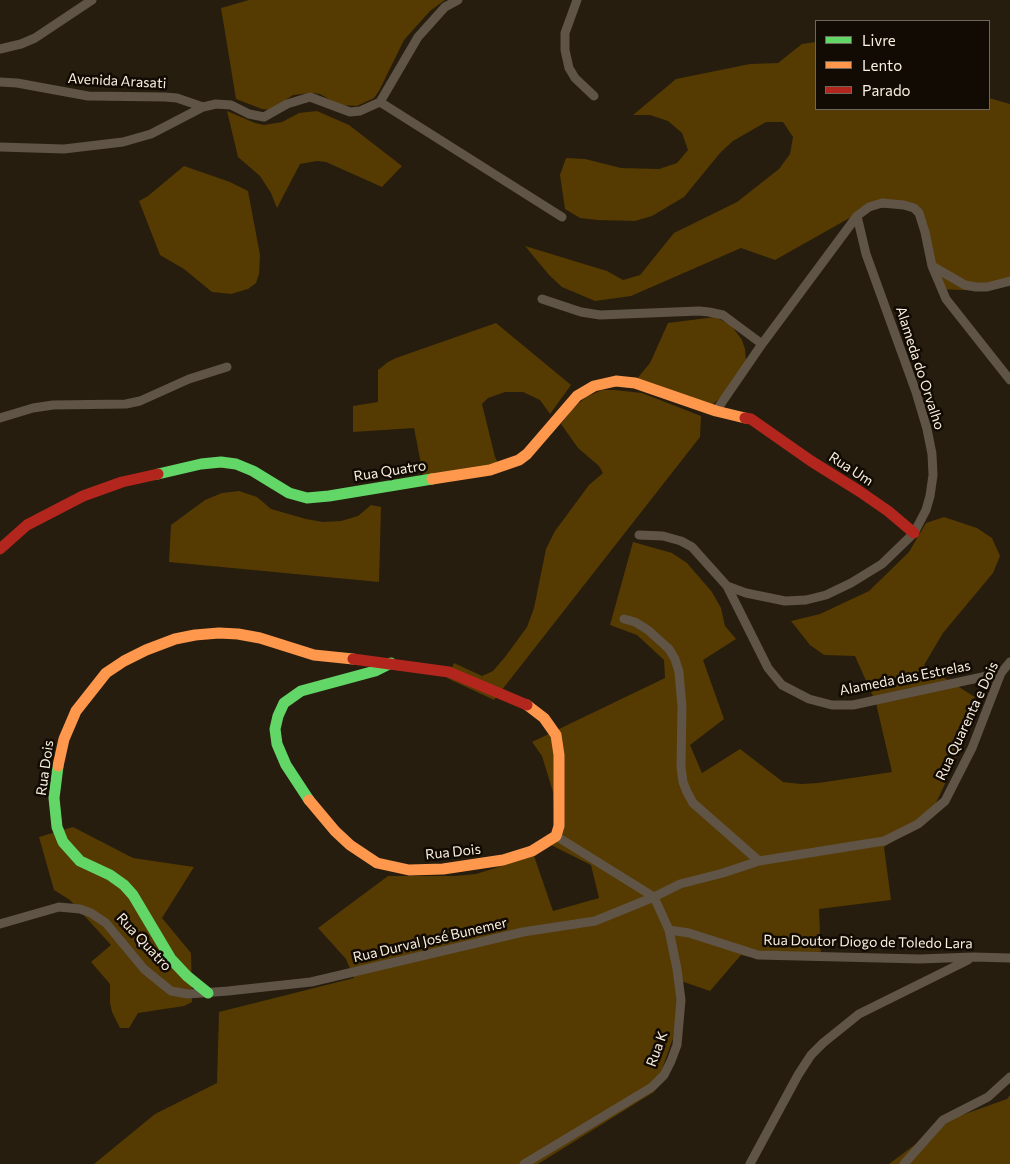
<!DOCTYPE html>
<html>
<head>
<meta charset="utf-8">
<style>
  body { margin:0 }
  #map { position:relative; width:1010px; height:1164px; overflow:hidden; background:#261d0f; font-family:Commissioner,sans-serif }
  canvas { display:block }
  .legend { position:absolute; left:815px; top:20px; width:175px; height:90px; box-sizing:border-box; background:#120b03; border:1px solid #6f675c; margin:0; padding:6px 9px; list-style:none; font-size:15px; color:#faf0e1 }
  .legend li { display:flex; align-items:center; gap:10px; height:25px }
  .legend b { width:25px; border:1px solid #6f675c }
</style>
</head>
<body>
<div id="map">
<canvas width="1010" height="1164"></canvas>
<ul class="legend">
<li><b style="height:6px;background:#63d668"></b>Livre</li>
<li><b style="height:6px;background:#ff974d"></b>Lento</li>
<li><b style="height:6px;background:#b3261e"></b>Parado</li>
</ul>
</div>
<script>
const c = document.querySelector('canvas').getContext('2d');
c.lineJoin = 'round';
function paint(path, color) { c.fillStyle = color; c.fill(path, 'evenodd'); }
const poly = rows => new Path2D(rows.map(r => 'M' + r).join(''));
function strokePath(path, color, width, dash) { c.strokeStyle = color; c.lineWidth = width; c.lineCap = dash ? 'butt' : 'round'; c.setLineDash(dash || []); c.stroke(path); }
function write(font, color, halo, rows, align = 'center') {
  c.font = font + ' Commissioner,sans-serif'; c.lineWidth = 5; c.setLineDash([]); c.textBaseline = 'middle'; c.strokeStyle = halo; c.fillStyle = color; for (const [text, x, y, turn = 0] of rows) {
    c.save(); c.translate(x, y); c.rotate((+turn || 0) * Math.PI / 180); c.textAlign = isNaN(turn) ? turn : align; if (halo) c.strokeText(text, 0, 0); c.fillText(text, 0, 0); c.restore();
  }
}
const green = poly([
  [249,0,445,0,430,11,404,40,379,91,374,98,357,106,339,105,320,94,311,93,293,95,271,110,262,109,236,99,221,8],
  [816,42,816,109,989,109,989,98,1010,104,1010,284,987,291,938,289,916,213,898,208,879,208,862,211,775,260,741,248,631,296,595,301,562,287,549,275,525,246,607,271,623,280,640,275,674,233,737,202,779,169,790,154,793,137,783,122,766,122,733,141,720,153,684,197,652,216,635,221,598,220,580,218,565,209,560,175,566,158,585,159,621,168,659,169,677,163,688,150,682,133,668,121,650,115,633,115,676,79,750,64,778,63,802,44],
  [227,111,255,123,264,125,282,122,299,113,317,111,349,125,402,166,382,187,326,162,317,161,300,164,277,208,271,193,260,176,238,157],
  [184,166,230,182,248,191,260,255,259,274,256,283,248,289,231,294,212,292,184,269,160,255,139,201,148,196],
  [715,317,731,325,742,340,745,349,746,359,742,375,723,396,709,407,635,381,650,363,668,323],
  [496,323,571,385,550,414,540,400,523,392,505,392,488,398,482,404,495,457,499,465,424,479,414,428,353,432,353,406,378,402,378,370,388,362,396,358],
  [602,390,615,390,642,393,701,416,700,437,494,700,447,678,454,663,482,676,493,671,505,657,527,627,534,608,546,549,555,531,589,485,603,473,599,466,578,448,561,424,572,409,586,397],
  [239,491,257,497,271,509,306,519,323,522,341,521,358,516,371,505,381,507,379,582,169,562,171,525,205,500,222,493],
  [944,517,977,528,992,538,1000,556,993,573,943,633,924,665,978,699,951,771,935,805,908,832,884,847,891,900,819,909,821,960,760,959,741,955,710,991,681,981,673,1038,654,1092,538,1164,94,1164,155,1114,217,1083,219,1012,354,978,346,959,318,928,388,876,455,876,476,874,534,856,553,911,599,898,591,865,551,845,555,828,553,792,542,756,532,742,665,678,664,660,637,635,610,625,633,542,672,553,687,563,712,592,721,608,725,626,736,639,703,660,724,719,690,745,702,773,740,749,783,782,801,784,818,783,892,772,876,703,855,656,824,655,810,645,791,621,820,614,869,591,909,552,926,523],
  [73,827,133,858,194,867,162,918,191,953,192,1002,184,1006,138,1013,129,1028,120,1028,112,1012,110,1003,110,984,91,962,111,945,70,900,54,890,39,837],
  [1010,1095,1010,1164,889,1164,948,1120,1007,1099]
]);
const street = poly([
  [577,0,565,33,565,50,569,68,575,78,594,96],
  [0,49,21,44,35,38,92,0],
  [0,82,17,83,88,96,165,97,177,98,203,107],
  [380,102,562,217],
  [0,147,64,149,123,142,151,134,203,107,216,104,231,105,249,114,264,117,287,104,310,97,350,112,360,111,380,102,418,37,445,7,458,0],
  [932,266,965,285,976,287,987,287,1010,281],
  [542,299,581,312,600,315,699,311,709,312,723,315,762,344],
  [716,411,762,344,857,216],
  [0,418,33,408,53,405,126,404,140,401,189,379,227,367],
  [639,535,663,536,681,541,692,547,727,586,746,593,785,601,806,600,826,595,851,583,882,564,914,533,926,510,930,496,933,475,932,454,927,429,916,392,866,254,857,216,869,207,882,203,904,205,914,208,919,213,925,232,932,266,946,299,1010,380],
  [727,586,768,668,782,685,809,699,832,705,853,705,1001,673],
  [624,619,635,622,648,630,669,649,675,659,679,672,682,707,681,767,683,782,687,792,693,803,759,861],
  [556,836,654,897],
  [0,924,59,907,80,909,91,913,106,923,144,969,171,991,188,994,228,991,311,982,523,932,595,921,654,897,680,884,723,873,759,861,884,841,918,824,945,801,972,748,1001,673,1010,662],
  [669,930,689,933,758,955,920,959,973,957,1010,958],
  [524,1164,652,1087,664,1075,671,1061,677,1045,681,1000,677,969,669,930,654,897],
  [750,1164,798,1075,811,1055,823,1043,859,1014,968,960],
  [904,1164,943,1120,988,1097,1010,1077]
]);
const fast = poly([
  [158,474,201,464,221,462,236,464,253,471,289,493,307,498,329,496,432,479],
  [58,766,54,798,57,827,63,842,80,861,110,875,124,885,133,895,171,959,187,976,208,993],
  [309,800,286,765,277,744,275,729,278,716,284,703,301,691,375,671,391,663]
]);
const slow = poly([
  [432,479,490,470,519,460,527,454,577,396,594,386,616,381,635,383,716,411,745,418],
  [58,766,64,739,76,711,106,673,124,661,146,650,175,639,195,635,219,633,238,634,260,638,314,655,353,659],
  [309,800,335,831,350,845,377,863,409,870,443,869,503,860,532,851,556,836,559,826,559,755,556,735,544,718,527,705]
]);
const jam = poly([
  [745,418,751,419,811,461,859,491,888,511,914,533],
  [0,549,27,525,83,496,122,482,158,474],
  [353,659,449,672,527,705]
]);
const streetNames = [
  ["Avenida Arasati",117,81,3],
  ["Alameda do Orvalho",920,368,72],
  ["Rua Um",851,469,33],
  ["Rua Quatro",390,471,-9],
  ["Alameda das Estrelas",905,678,-11],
  ["Rua Quarenta e Dois",967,721,-65],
  ["Rua Dois",45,768,-82],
  ["Rua Dois",453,852,-6],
  ["Rua Durval José Bunemer",430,940,-13],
  ["Rua Quatro",144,942,47],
  ["Rua Doutor Diogo de Toledo Lara",868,942,1],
  ["Rua K",657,1049,-70]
];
paint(green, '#553a02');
strokePath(street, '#5f5445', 9);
strokePath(fast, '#63d668', 11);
strokePath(slow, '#ff974d', 11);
strokePath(jam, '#b3261e', 11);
write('14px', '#faf0e1', '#120b03', streetNames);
</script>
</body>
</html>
